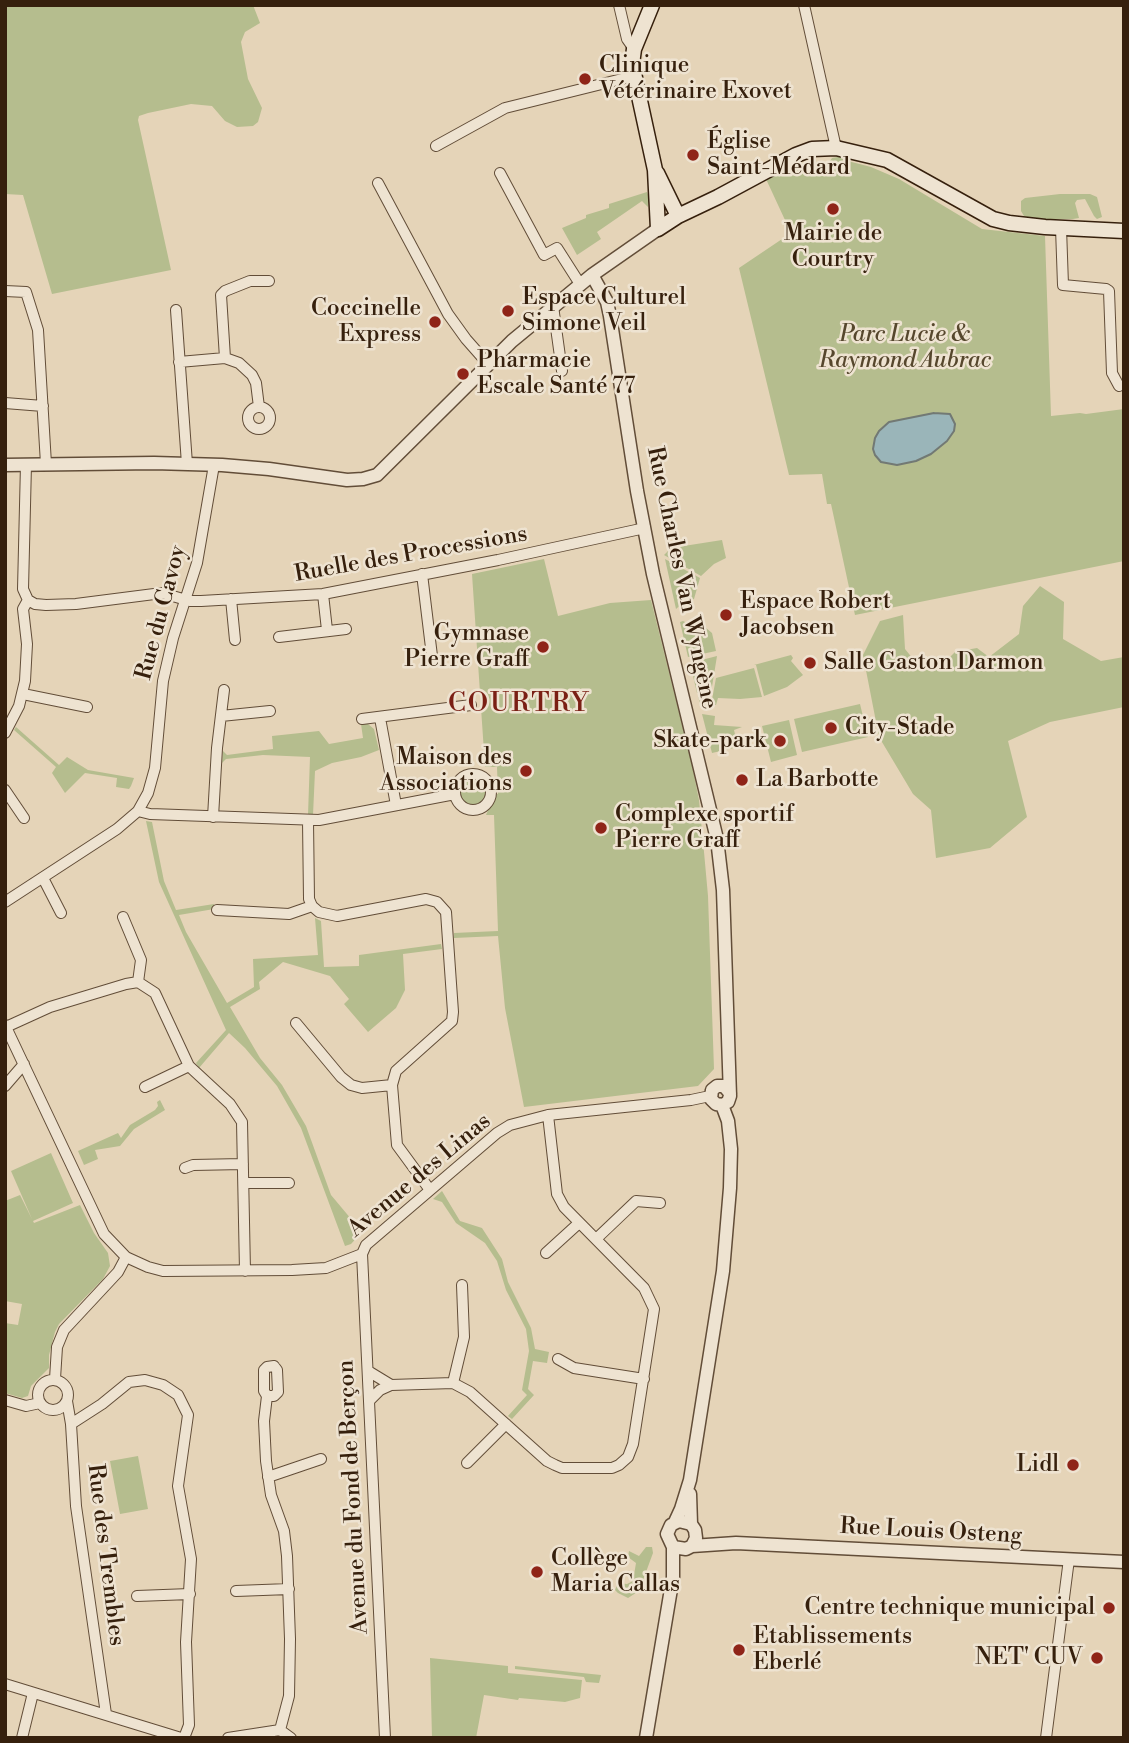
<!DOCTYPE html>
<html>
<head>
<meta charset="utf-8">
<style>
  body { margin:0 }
  #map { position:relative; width:1129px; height:1743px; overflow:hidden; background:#e5d4b8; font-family:"Libre Bodoni",serif }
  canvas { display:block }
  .frame { position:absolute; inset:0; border:7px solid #36200d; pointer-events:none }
</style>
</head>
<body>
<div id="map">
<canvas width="1129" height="1743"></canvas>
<div class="frame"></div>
</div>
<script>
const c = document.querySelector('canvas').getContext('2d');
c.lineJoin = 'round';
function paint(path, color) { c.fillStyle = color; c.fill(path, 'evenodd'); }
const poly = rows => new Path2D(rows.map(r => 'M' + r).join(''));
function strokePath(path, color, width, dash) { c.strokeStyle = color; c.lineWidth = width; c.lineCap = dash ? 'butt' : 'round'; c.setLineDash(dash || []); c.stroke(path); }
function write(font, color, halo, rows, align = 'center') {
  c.font = font + ' "Libre Bodoni",serif'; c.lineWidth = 5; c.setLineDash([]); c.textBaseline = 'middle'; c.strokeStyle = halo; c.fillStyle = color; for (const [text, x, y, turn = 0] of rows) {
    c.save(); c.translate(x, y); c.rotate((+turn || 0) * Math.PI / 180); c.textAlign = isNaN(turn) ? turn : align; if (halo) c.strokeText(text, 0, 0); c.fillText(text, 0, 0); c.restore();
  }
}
const green = poly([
  [5,5,253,5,260,23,245,32,241,42,248,79,262,108,258,122,253,126,237,127,225,121,212,106,191,104,148,113,139,116,138,120,171,270,52,294,23,195,5,194],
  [843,156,844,160,871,167,899,179,982,229,1045,236,1051,416,1080,413,1086,414,1124,409,1124,561,855,615,831,504,827,504,822,474,789,475,739,268,791,233,766,179,797,164,815,161,820,165,828,164,832,158],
  [647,192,649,197,648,207,642,201,597,232,601,239,577,255,562,228,586,218,586,215,609,208,609,204],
  [1060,194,1090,194,1097,197,1102,217,1097,219,1094,216,1085,199,1077,200,1075,203,1079,218,1073,219,1031,219,1024,216,1021,211,1021,201,1025,198],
  [722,540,726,558,714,564,701,576,664,555,671,548],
  [544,559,558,616,610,603,651,600,692,765,699,800,703,841,708,896,714,1069,698,1086,524,1107,505,1008,498,936,454,938,454,933,498,931,494,815,486,815,495,794,498,794,497,767,485,767,472,574],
  [665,559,700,578,694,599,685,601,676,609],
  [1040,586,1064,602,1063,639,1101,661,1124,657,1124,707,1050,722,1008,741,1027,817,990,848,936,858,931,810,913,794,879,737,863,655,880,621,903,615,905,649,922,670,939,668,955,652,977,648,989,657,1019,634,1023,606],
  [683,621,691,625,699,622,712,633,716,651,688,657,680,622],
  [791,655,793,658,791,661,803,675,787,687,764,696,756,665,754,665],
  [717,656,709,705,700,703,698,697,702,696,701,693,697,693,690,663],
  [754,668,762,697,740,699,718,698,716,705,711,705,716,678],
  [860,704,868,737,802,752,794,719],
  [702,714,715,716,714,725,742,727,734,730,738,747,712,753],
  [789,720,797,755,771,762,762,726],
  [361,724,368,724,374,729,379,750,361,757,332,763,315,771,313,815,308,815,310,757,263,755,226,759,222,763,223,751,227,755,273,749,272,736,319,731,329,744,363,738],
  [16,727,59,765,67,757,88,770,134,778,131,786,129,789,116,787,117,778,85,773,65,793,52,773,56,767,14,730],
  '460 792a13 13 0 1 1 26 0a13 13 0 1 1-26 0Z',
  [146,821,152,822,164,881,176,910,214,904,214,909,179,915,186,932,227,1003,254,987,253,959,318,955,315,918,321,921,324,967,359,966,359,955,441,944,442,949,403,954,405,990,396,1008,368,1032,344,1004,349,999,330,976,283,962,259,982,260,989,230,1007,260,1058,282,1085,306,1126,331,1195,362,1232,351,1244,345,1246,301,1128,277,1086,245,1048,229,1033,199,1068,196,1063,226,1030,159,882],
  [160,1100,165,1110,134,1129,120,1146,95,1150,98,1159,84,1165,78,1151,118,1133,121,1138,130,1125,155,1110,158,1106,157,1102],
  [51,1153,73,1203,33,1221,34,1223,80,1205,94,1233,108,1253,110,1266,103,1279,59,1324,55,1332,49,1355,49,1368,31,1386,28,1396,22,1398,5,1393,5,1323,18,1325,22,1304,5,1301,5,1201,20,1195,32,1219,11,1171],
  [442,1191,460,1221,482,1228,502,1259,508,1282,531,1328,535,1349,549,1352,547,1363,533,1361,528,1389,534,1395,512,1419,508,1416,527,1395,522,1390,529,1351,526,1329,506,1290,497,1261,485,1243,456,1223,442,1202,433,1199],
  [138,1456,148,1509,120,1514,110,1461],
  [646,1547,652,1547,653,1553,639,1591,628,1598,618,1593,615,1590,618,1583,627,1584,633,1581,636,1563,628,1557,629,1551,639,1556],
  [430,1658,508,1666,508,1673,582,1680,580,1698,565,1702,519,1698,518,1700,484,1695,476,1738,432,1738],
  [515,1666,601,1675,599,1683,586,1682,584,1677,515,1669]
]);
const water = poly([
  [934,413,950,414,955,424,954,431,947,441,931,454,916,461,897,465,881,462,875,455,873,449,875,438,879,431,889,422,934,413]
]);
const minor = poly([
  [619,5,627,39,634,49],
  [804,5,836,148],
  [436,146,505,108,634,76],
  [500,173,544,255,557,248,580,284],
  [378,183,448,314,466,339,488,364],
  [1061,228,1063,285,1106,289,1109,291,1112,373,1119,386],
  [5,291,26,292,38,330,46,464],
  [553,306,562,371],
  [176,310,187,464],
  [225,358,221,295,225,291,250,281,269,281],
  [179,362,225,358,239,363,252,375,256,383,259,407],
  [5,403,43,406],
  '248 418a11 11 0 1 1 22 0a11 11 0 1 1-22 0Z',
  [26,464,23,589,28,600,35,604,46,605,76,604,162,593,190,601,201,601,323,594,498,560,645,528],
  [422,574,432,656],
  [323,594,327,630],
  [231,599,235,640],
  [279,637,346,629],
  [23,694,87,707],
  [221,716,270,711],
  [380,718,396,805],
  [362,719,471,705],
  [5,733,19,706,25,681,27,644,23,609,28,600],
  '455 792a18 18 0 1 1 36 0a18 18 0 1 1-36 0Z',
  [5,790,24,818],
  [138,811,148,793,155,768,163,681,173,638,197,563,214,465],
  [213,817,217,748,224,690],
  [308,821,309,899,312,906,319,912,337,916,426,899,437,902,446,912,453,1012,452,1021,396,1071,392,1085,397,1145,430,1190],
  [43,878,61,913],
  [5,902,117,829,138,811,150,814,319,820,455,794],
  [217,910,289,914,312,906],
  [123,917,141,960,138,982],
  [296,1023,341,1077,351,1085,362,1088,392,1085],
  [5,1025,104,1234,126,1257,148,1267,163,1271,292,1270,326,1268,362,1254,366,1245,497,1133,510,1125,548,1115,691,1100,710,1096],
  [6,1027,50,1007,126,984,138,982,155,993,189,1066,230,1104,242,1122,245,1271],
  [5,1086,24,1064],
  [145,1087,189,1066],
  [185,1168,193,1165,243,1164],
  [244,1183,289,1183],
  [596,1239,636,1201,660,1203],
  [546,1253,579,1223],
  [362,1254,385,1738],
  [558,1359,574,1368,644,1379],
  [274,1366,277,1370,278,1392,274,1396,267,1396,264,1391,264,1370,267,1367,274,1366],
  [368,1371,391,1385],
  [55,1379,57,1347,64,1330,118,1272,126,1257],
  '38 1395a15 15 0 1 1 30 0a15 15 0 1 1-30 0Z',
  [453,1383,464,1337,462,1285],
  [5,1400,26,1406,40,1403],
  [67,1401,71,1424,76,1506,106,1714],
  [369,1401,380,1390,391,1385,453,1383,470,1392,547,1461,555,1465,562,1468,612,1468,619,1465,628,1457,633,1444,654,1309,644,1288,564,1207,557,1194,548,1115],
  [71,1424,102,1404,129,1382,145,1380,163,1385,178,1395,188,1415,178,1486,191,1559,186,1642,189,1725,184,1738],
  [467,1463,506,1424],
  [268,1477,321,1459],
  [236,1591,289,1589],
  [137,1596,190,1594],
  [5,1684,181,1738],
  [280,1730,291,1738],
  [22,1738,33,1693],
  [228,1738,280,1730,289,1696,290,1639,287,1556,284,1531,271,1495,266,1461,264,1421,267,1396],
  [1046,1738,1069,1559]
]);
const tertiary = poly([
  [592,275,607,302,610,316,637,491,653,574,717,839,723,890,730,1096,728,1102,722,1105,716,1104,711,1099,712,1090,717,1086,724,1086,730,1093],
  [5,465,154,463,222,465,269,469,347,480,363,479,377,475,512,341,592,275,658,229],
  [690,1494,691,1524,695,1530,696,1538,692,1546,686,1549,673,1547,667,1534,671,1525,679,1521,691,1524],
  [675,1522,681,1509,690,1480,723,1271,730,1188,731,1149,728,1121,722,1105],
  [692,1546,736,1543,1124,1562],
  [646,1738,673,1577,673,1547]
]);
const secondary = poly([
  [652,5,634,49,632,64,655,170,658,229,678,216,718,197,796,155,812,149,836,148,887,160,993,219,1009,223,1045,227,1124,231],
  [657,173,678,216]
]);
const markers = [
  [585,79,7,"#8f2418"],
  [693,155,7,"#8f2418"],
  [833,209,7,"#8f2418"],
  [508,311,7,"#8f2418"],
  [435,322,7,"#8f2418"],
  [463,374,7,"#8f2418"],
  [726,615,7,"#8f2418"],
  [543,647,7,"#8f2418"],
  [810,663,7,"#8f2418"],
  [831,728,7,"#8f2418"],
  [780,741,7,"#8f2418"],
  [526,771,7,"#8f2418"],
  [742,780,7,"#8f2418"],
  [601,828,7,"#8f2418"],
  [1073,1465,7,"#8f2418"],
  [537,1572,7,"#8f2418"],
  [1109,1608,7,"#8f2418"],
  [739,1650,7,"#8f2418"],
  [1097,1658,7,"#8f2418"]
];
const poiNames = [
  ["Clinique",599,66],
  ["Vétérinaire Exovet",599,92],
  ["Église",707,142],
  ["Saint-Médard",707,168],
  ["Mairie de",833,234,"center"],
  ["Courtry",833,260,"center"],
  ["Espace Culturel",522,298],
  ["Simone Veil",522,324],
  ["Coccinelle",421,309,"right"],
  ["Express",421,335,"right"],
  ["Pharmacie",477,361],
  ["Escale Santé 77",477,387],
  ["Espace Robert",740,602],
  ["Jacobsen",740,628],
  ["Gymnase",529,634,"right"],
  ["Pierre Graff",529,660,"right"],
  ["Salle Gaston Darmon",824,663],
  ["City-Stade",845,728],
  ["Skate-park",766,741,"right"],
  ["Maison des",512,758,"right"],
  ["Associations",512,784,"right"],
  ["La Barbotte",756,780],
  ["Complexe sportif",615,815],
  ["Pierre Graff",615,841],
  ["Lidl",1059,1465,"right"],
  ["Collège",551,1559],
  ["Maria Callas",551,1585],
  ["Centre technique municipal",1095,1608,"right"],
  ["Etablissements",753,1637],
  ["Eberlé",753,1663],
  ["NET' CUV",1083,1658,"right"]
];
const parkNames = [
  ["Parc Lucie &",905,335],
  ["Raymond Aubrac",905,361]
];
const streetNames = [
  ["Ruelle des Processions",411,555,-10],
  ["Rue Charles Van Wyngène",681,578,78],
  ["Rue du Cavoy",162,613,-75],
  ["Avenue des Linas",420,1176,-40],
  ["Avenue du Fond de Berçon",354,1497,-93],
  ["Rue Louis Osteng",931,1532,3],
  ["Rue des Trembles",105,1555,83]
];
const quarterNames = [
  ["COURTRY",519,705]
];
paint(green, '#b5bd8e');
paint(water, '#9ab5b9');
strokePath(water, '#727974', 2);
strokePath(minor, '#624d38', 12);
strokePath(tertiary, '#624d38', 15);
strokePath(secondary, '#36200d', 17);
strokePath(minor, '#eee3d1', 10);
strokePath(tertiary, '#eee3d1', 12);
strokePath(secondary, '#eee3d1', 14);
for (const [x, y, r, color] of markers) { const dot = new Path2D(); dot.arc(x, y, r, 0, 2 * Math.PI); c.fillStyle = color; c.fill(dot); strokePath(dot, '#eee3d1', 2.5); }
write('23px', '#36200d', '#eee3d1', poiNames, 'left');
write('italic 23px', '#56472d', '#eee3d1', parkNames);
write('23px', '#36200d', '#eee3d1', streetNames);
c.letterSpacing = '2px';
write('26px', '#7a1f14', '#eee3d1', quarterNames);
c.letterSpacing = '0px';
</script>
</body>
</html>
